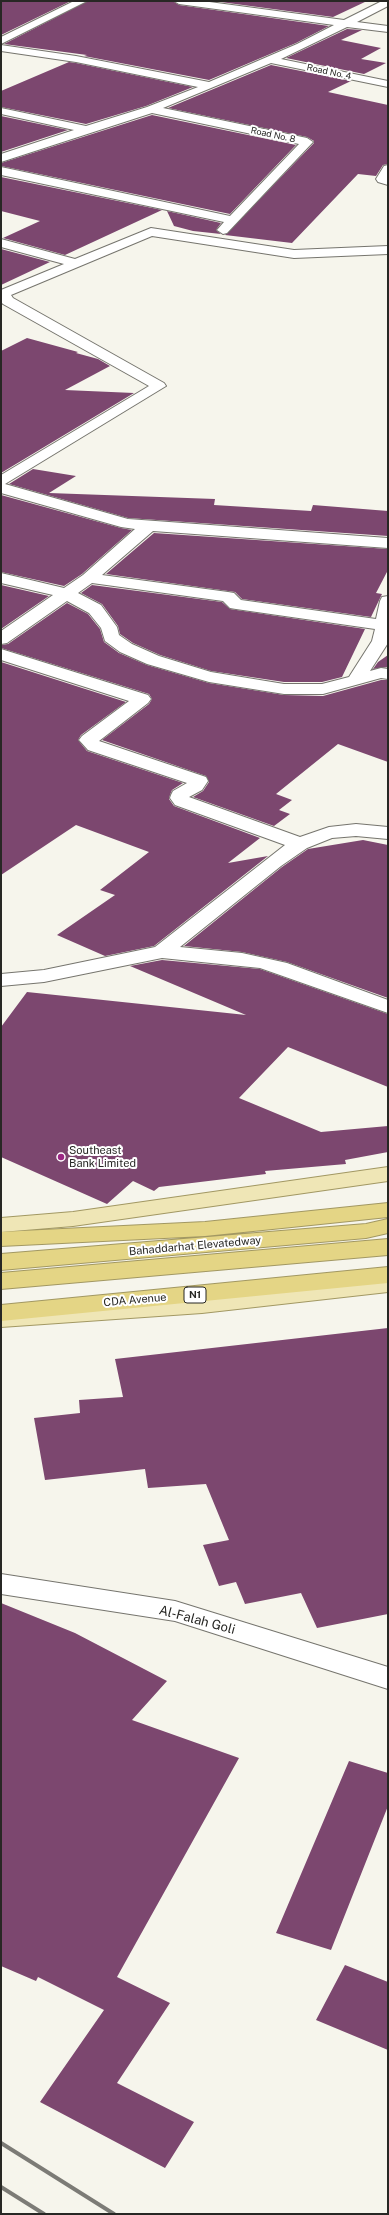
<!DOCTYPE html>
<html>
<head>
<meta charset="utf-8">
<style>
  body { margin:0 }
  #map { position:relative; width:389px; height:2215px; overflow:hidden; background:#f6f5ec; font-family:"Public Sans",sans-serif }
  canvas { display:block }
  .frame { position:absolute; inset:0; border:2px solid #272724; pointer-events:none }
</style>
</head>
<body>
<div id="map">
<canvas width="389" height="2215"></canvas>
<div class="frame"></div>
</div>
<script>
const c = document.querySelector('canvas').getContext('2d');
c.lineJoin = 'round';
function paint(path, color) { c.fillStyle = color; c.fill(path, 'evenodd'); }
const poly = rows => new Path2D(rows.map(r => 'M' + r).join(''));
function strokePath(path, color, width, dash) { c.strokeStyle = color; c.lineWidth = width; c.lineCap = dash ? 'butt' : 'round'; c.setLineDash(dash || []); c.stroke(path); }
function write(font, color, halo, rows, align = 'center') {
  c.font = font + ' "Public Sans",sans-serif'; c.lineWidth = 4; c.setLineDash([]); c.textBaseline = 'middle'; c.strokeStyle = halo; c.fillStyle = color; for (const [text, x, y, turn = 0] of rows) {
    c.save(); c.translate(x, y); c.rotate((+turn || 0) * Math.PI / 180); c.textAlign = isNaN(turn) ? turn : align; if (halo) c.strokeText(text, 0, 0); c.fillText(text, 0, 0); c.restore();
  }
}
const building = poly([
  [1,1,71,1,1,35],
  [88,1,173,1,179,5,329,26,296,43,209,80,84,56,87,55,4,44],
  [213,1,367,1,333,17],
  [347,29,362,30,341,40,381,48,361,59,386,63,364,74,286,58],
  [69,62,76,63,193,87,146,106,86,124,1,107,1,91],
  [271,65,351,81,328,92,388,105,388,164,383,165,376,176,358,174,292,243,225,235,314,143,314,141,307,137,168,108],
  [152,115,296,145,230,214,1,166,1,163],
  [1,116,68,130,1,152],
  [1,177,162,210,65,255,3,238,40,221,1,211],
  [167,211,221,223,216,230,221,234,193,231,174,226],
  [1,249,50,262,1,285],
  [27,338,78,352,76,353,98,359,110,366,65,390,134,393,1,473,1,351],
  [33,469,76,476,49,493,215,499,214,505,311,511,313,505,388,511,388,536,128,518,9,484],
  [1,495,121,528,132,530,82,574,64,586,1,572],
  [154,533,388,549,388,570,376,593,382,594,371,617,242,599,235,592,228,591,106,574],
  [1,585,49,596,1,629],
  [92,585,222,602,230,609,365,629,342,677,322,682,284,682,211,671,160,655,133,643,120,634,118,626,102,604,81,593],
  [67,603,88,614,100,629,104,642,119,653,147,665,209,683,284,695,323,696,381,680,388,680,388,762,338,744,276,794,292,800,279,810,290,814,274,826,193,797,203,791,209,782,206,776,102,740,149,704,152,699,149,694,1,648,1,645,8,644],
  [388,655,388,667,373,669,378,662],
  [1,662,126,702,81,735,78,740,87,751,183,783,172,790,170,795,169,799,174,806,260,838,228,863,268,856,154,946,105,956,57,935,115,895,100,890,149,852,76,825,1,875],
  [363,840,388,845,388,998,287,962,242,952,184,946,282,867,308,849],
  [162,960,260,969,388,1014,388,1087,288,1047,239,1098,321,1132,388,1126,388,1152,345,1160,346,1164,265,1171,266,1174,159,1187,154,1191,133,1181,107,1204,1,1157,1,1027,27,992,246,1015,130,966],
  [388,1328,388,1614,317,1628,301,1593,245,1604,236,1582,219,1586,203,1545,229,1540,206,1484,148,1488,145,1469,45,1480,34,1418,80,1413,79,1400,123,1397,115,1359],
  [1,1603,75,1633,167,1681,132,1720,239,1758,117,1977,170,2003,117,2083,194,2122,165,2168,40,2102,104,2010,38,1977,36,1981,1,1966],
  [349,1761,388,1773,388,1806,331,1950,276,1933],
  [345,1965,388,1982,388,2050,316,2020]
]);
const street = poly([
  [74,1,87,1,1,44,1,37,74,1],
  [174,1,202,1,344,20,382,1,388,1,388,6,357,22,388,26,388,32,347,27,281,59,388,81,388,87,271,63,163,108,307,138,313,142,227,233,223,234,217,230,224,222,1,175,1,167,230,216,299,144,152,113,1,162,1,154,74,130,1,114,1,108,86,126,147,107,198,87,76,62,1,51,1,45,76,56,209,82,297,44,334,25,179,4,174,1],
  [388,165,388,185,378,182,376,179,384,166,388,165],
  [151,228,294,250,388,246,388,254,294,258,152,236,11,295,13,298,164,383,166,386,5,484,128,519,388,538,388,548,153,531,102,575,228,592,234,593,241,600,376,619,380,601,382,597,388,596,388,643,370,671,381,668,388,669,388,679,381,678,323,694,284,694,209,682,147,664,120,652,105,641,101,628,89,613,67,601,7,643,1,644,1,631,53,595,1,583,1,573,64,588,83,575,135,529,121,527,1,493,1,475,149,386,3,304,1,302,1,290,64,264,1,247,1,239,75,259,151,228],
  [92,583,223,601,230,608,236,609,375,629,372,641,349,677,322,684,284,684,211,672,159,656,132,644,119,635,117,627,101,605,78,593,92,583],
  [1,649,148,695,151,699,148,703,99,741,206,777,208,781,202,790,189,797,300,837,329,827,356,824,388,827,388,839,356,836,332,838,307,848,281,866,180,947,242,953,287,963,388,1000,388,1013,260,968,162,958,44,982,1,986,1,974,44,970,155,947,285,845,175,805,170,798,171,795,173,791,187,783,88,750,79,740,82,736,129,701,1,660,1,649],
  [1,1574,175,1601,388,1667,388,1689,175,1621,1,1594,1,1574]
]);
const primary = poly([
  [388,1167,388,1181,73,1226,1,1232,1,1218,73,1212,388,1167],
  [388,1276,388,1292,202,1313,1,1327,1,1311,202,1297,388,1276]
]);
const highway = poly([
  [388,1203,388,1217,205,1236,1,1246,1,1232,205,1222,388,1203],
  [388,1219,388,1233,366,1238,1,1270,1,1254,366,1224,388,1219],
  [388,1239,388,1255,1,1289,1,1273,388,1239],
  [388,1267,388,1283,1,1321,1,1305,388,1267]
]);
const rail = poly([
  [1,2143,114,2214],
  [1,2187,44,2214]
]);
const markers = [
  [61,1157,4,"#9b2784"]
];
const farStreetnames = [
  ["Road No. 4",329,72,12],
  ["Road No. 8",273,135,12]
];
const shields = [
  [195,1295,22]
];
const shieldNames = [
  ["N1",195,1295]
];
const poiNames = [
  ["Southeast",69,1151],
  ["Bank Limited",69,1164]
];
const streetNames = [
  ["Bahaddarhat Elevatedway",195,1246,-5],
  ["CDA Avenue",135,1300,-5]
];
const nearStreetnames = [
  ["Al-Falah Goli",197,1620,15]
];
paint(building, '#7c476f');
strokePath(street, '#76756e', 2);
strokePath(primary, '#a29863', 2);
strokePath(highway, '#a29863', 2);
paint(street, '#fff');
paint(primary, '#efe6b6');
paint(highway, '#e4d585');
strokePath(rail, '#7c7b76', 4);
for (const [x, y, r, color] of markers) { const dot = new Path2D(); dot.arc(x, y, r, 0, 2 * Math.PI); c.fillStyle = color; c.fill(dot); strokePath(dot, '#fff', 1.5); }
write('9px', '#272724', '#fff', farStreetnames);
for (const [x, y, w] of shields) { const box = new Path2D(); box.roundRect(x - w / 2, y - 8, w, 16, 3); c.fillStyle = '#fff'; c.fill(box); strokePath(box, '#272724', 1); }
write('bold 10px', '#272724', null, shieldNames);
write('11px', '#272724', '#fff', poiNames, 'left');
write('11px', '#272724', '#fff', streetNames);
write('13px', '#272724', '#fff', nearStreetnames);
</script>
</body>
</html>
